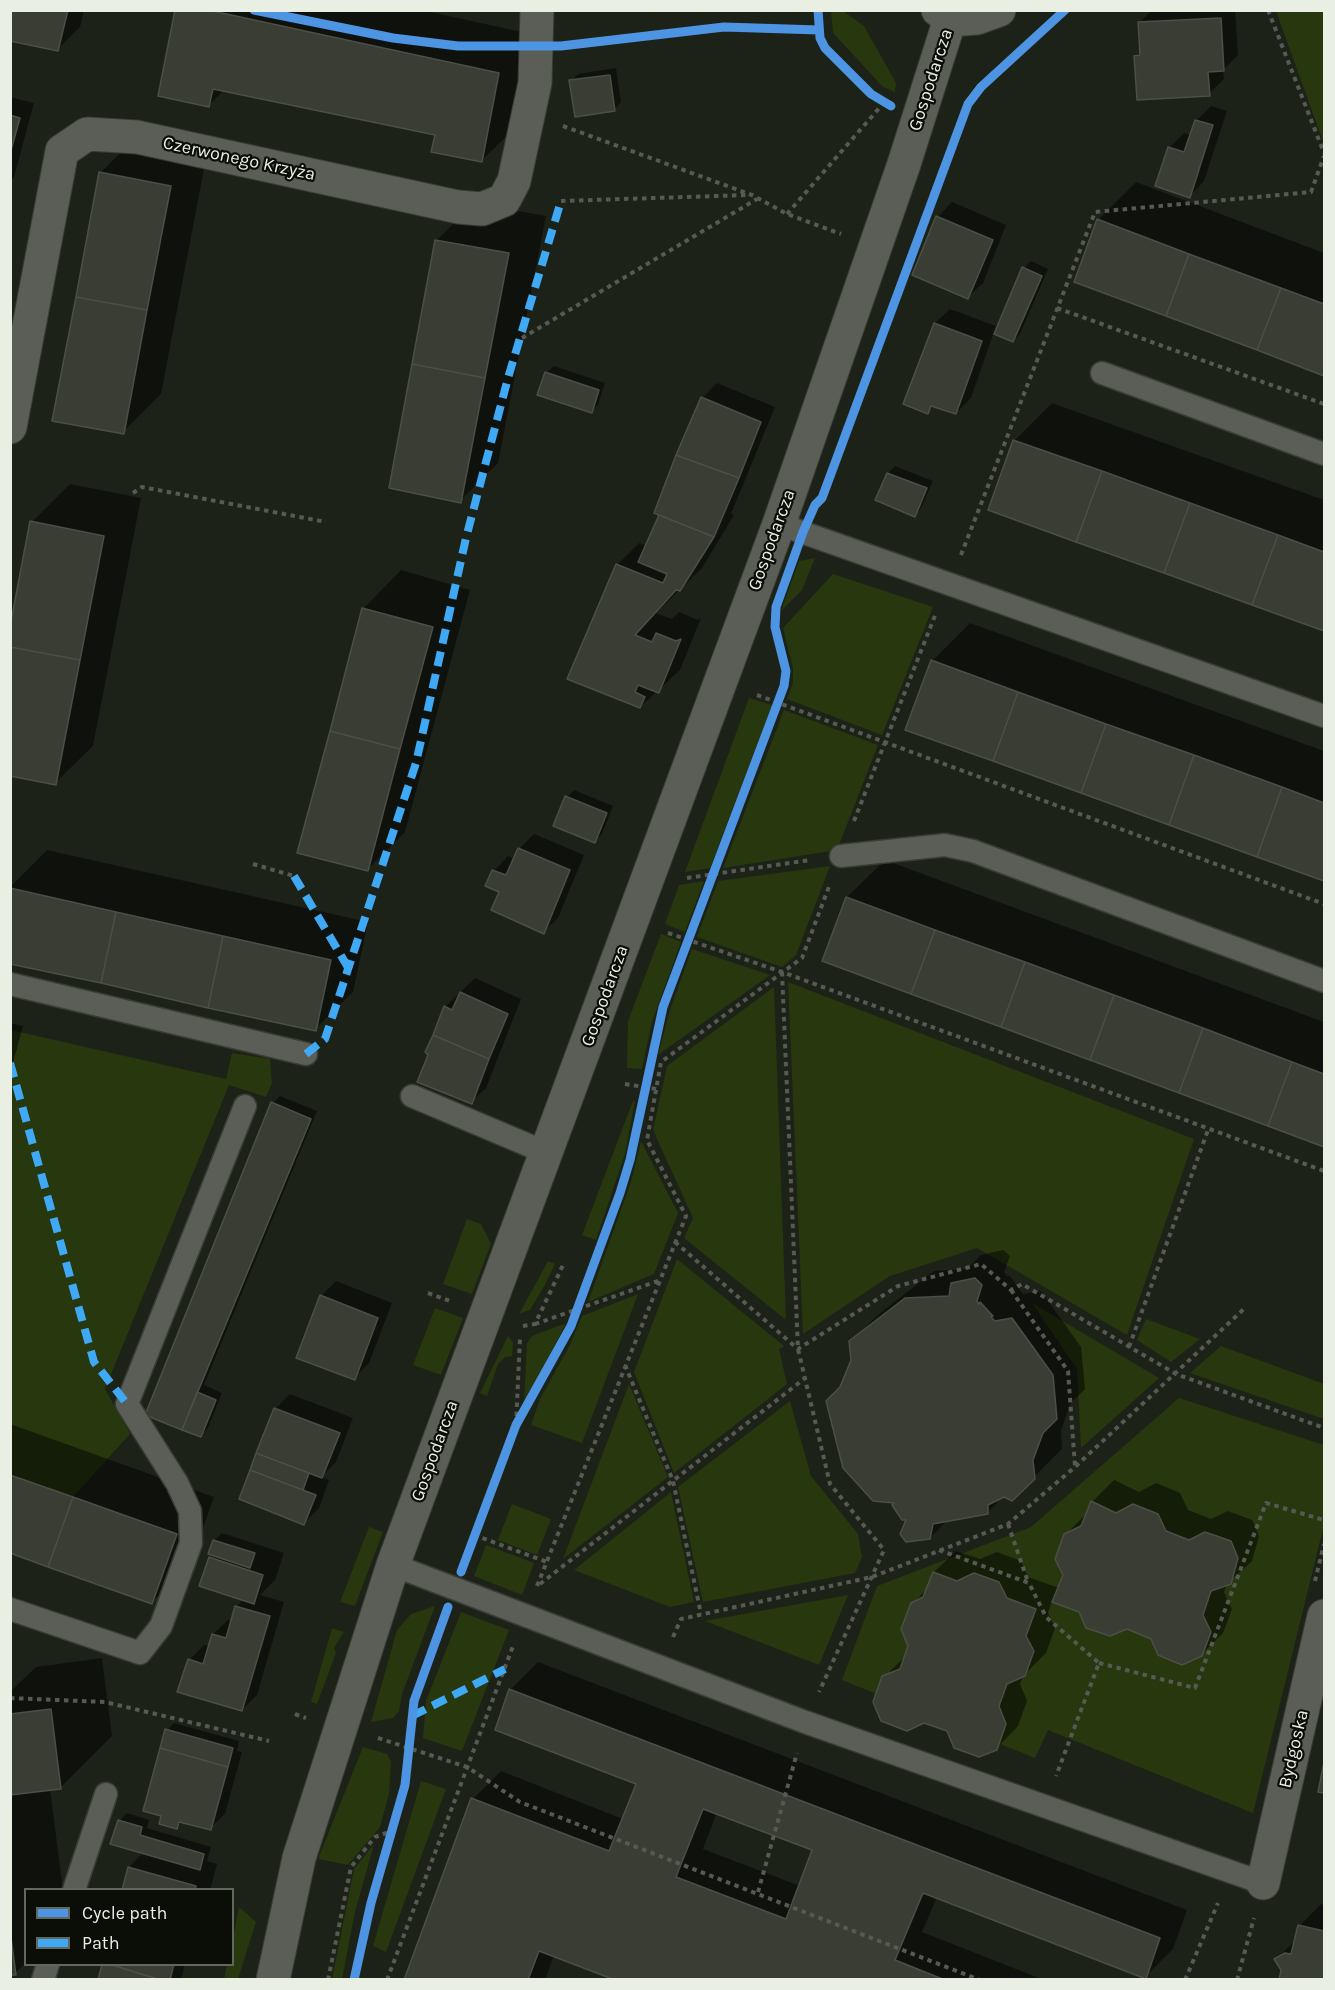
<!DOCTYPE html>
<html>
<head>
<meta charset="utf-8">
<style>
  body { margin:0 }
  #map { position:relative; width:1335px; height:1990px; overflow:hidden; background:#1d2218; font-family:Karla,sans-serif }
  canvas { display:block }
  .frame { position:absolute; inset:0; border:12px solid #e9efe2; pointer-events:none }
  .legend { position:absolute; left:24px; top:1888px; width:210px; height:78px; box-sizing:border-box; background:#0a0e06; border:2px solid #63685e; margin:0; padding:8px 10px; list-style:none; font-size:18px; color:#e9efe2 }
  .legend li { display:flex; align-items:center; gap:12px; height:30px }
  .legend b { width:30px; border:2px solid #63685e }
</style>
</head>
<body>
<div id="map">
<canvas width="1335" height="1990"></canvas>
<div class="frame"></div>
<ul class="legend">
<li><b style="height:8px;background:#4d94e3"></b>Cycle path</li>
<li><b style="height:8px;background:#3fa9f5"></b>Path</li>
</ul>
</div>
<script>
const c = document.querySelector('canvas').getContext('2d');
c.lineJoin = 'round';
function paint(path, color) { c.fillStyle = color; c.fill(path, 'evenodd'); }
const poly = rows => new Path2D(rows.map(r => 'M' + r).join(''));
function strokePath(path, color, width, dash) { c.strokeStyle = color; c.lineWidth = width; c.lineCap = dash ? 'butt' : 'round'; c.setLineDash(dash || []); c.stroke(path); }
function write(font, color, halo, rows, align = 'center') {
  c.font = font + ' Karla,sans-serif'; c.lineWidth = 4.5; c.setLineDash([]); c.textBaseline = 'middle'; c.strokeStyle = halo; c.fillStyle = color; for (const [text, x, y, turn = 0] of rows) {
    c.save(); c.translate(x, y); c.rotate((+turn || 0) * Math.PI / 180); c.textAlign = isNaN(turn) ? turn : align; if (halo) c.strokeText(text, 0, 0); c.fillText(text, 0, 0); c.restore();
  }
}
const green = poly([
  [831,11,843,11,864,26,896,83,895,92,883,87,833,33],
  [1276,11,1324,11,1324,144],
  [815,558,802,590,781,611,799,561],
  [833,574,933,607,882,735,787,699,793,683,793,668,783,628],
  [749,698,772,705,710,868,685,872],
  [784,710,878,745,837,850,723,868],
  [830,866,796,955,782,967,697,937,718,881],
  [704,881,685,932,665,924,679,885],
  [661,934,681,942,652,1022,642,1069,627,1068,628,1021],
  [692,949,770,975,658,1055,671,1007],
  [788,982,1194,1139,1127,1335,977,1248,890,1276,803,1334],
  [774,987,786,1320,684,1238,693,1218,653,1130,667,1066],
  [11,1030,226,1079,232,1053,270,1059,272,1083,266,1097,229,1085,105,1389,130,1434,73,1497,11,1475],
  [633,1101,635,1101,625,1154,596,1240,582,1235],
  [641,1141,678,1213,654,1274,588,1302,631,1182],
  [467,1219,481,1224,491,1244,472,1294,443,1284],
  [677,1259,784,1346,779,1349,787,1384,674,1473,634,1372],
  [548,1261,555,1264,546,1283,530,1310,519,1314],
  [638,1294,582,1443,531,1425,540,1399,570,1345,582,1316],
  [1032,1303,1159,1378,1081,1448,1077,1369],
  [435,1308,463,1318,441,1375,413,1365],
  [1146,1319,1200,1339,1171,1362,1137,1340],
  [566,1323,558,1339,524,1403,527,1343,532,1336],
  [508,1336,513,1343,512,1356,505,1357,498,1364,487,1396,480,1393],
  [1221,1346,1324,1384,1324,1419,1190,1373],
  [629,1384,668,1477,563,1559],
  [1179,1398,1324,1445,1324,1525,1253,1813,1048,1730,1035,1758,842,1680,877,1586,1031,1527],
  [790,1401,811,1476,858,1534,862,1557,855,1573,703,1602,678,1487],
  [671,1492,694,1602,670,1607,574,1570],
  [512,1504,551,1519,537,1555,498,1540],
  [369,1527,383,1532,355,1606,340,1602],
  [486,1545,534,1563,522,1595,474,1576],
  [848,1595,819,1665,705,1621],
  [435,1606,402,1694,399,1711,393,1718,371,1722,397,1630,411,1614],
  [461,1612,509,1630,462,1751,423,1738,426,1701],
  [332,1628,344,1632,334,1648,336,1653,317,1704,311,1702],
  [363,1747,387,1754,391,1762,389,1794,380,1827,348,1865,318,1859],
  [421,1781,446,1789,386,1952,373,1946],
  [374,1844,355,1912,342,1979,332,1979,354,1869],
  [239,1907,256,1922,238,1979,224,1979,227,1965,232,1964,233,1939]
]);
const shadow = poly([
  [10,10,84,10,80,27,58,49],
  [177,10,421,10,536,35,520,123,482,160,437,134,224,90,209,105],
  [1152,10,1235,10,1238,55,1223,70,1224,79,1209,94,1136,57,1141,51,1139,23],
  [616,68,621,102,614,110,571,81,578,74],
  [10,97,34,103,14,177,10,181],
  [1211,106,1227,111,1204,181,1190,196,1169,148,1184,133,1191,135,1196,121],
  [138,135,208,148,161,394,123,432,100,173],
  [1136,182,1324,253,1324,374,1076,281,1098,220],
  [952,202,1006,225,983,283,968,297,938,217],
  [474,203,546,216,498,463,460,501,436,241],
  [1031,261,1048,269,1020,334,1013,341,1024,268],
  [950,309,996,326,971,398,956,413,934,406,928,412,935,323],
  [554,366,605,383,598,405,591,412,546,373],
  [717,383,775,407,731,514,734,515,702,568,656,613,672,619,679,612,698,620,701,618,680,670,640,707,569,678,617,565,639,543,647,546,702,398],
  [1052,403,1324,500,1324,630,990,509,1015,440],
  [895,466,933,481,921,508,914,515,877,500,888,473],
  [70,484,141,498,93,746,55,783,32,522],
  [401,570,470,590,405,832,367,870,299,852,364,608],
  [970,623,1324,751,1324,880,907,729,932,661],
  [574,790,613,806,602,834,595,841,567,797],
  [534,834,584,855,558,918,543,932,501,892,494,871,508,856,515,859,520,848],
  [47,850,368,922,353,992,315,1029,10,962,10,887],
  [885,860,1324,1022,1324,1146,824,960,847,897],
  [475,978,521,999,486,1088,471,1102,445,1007],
  [10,1023,23,1026,10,1074],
  [280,1096,317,1111,204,1385,222,1393,208,1428,201,1435,147,1414,273,1103],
  [1003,1250,1010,1256,1004,1272,1008,1277,1009,1275,1023,1294,1041,1291,1081,1347,1085,1389,1070,1404,1061,1431,1062,1449,1012,1499,1005,1495,987,1513,948,1520,930,1538,908,1519,897,1502,841,1388,852,1360,850,1342,879,1314,934,1271,967,1269,981,1255],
  [336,1281,392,1303,369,1363,354,1378,321,1296],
  [290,1394,353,1418,336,1462,321,1477,329,1480,319,1508,304,1523,240,1498,275,1409],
  [10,1424,214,1497,190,1564,152,1602,10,1552],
  [1114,1480,1139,1492,1156,1483,1180,1493,1188,1510,1211,1519,1228,1511,1252,1520,1259,1536,1252,1561,1227,1584,1224,1592,1232,1609,1223,1633,1201,1655,1052,1600,1048,1613,1055,1628,1046,1653,1023,1676,1020,1684,1027,1701,1018,1726,996,1749,948,1730,884,1677,907,1655,910,1646,912,1604,929,1587,934,1572,956,1551,980,1559,997,1552,1021,1561,1028,1577,1059,1588,1065,1574,1065,1535,1088,1512,1092,1502],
  [222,1533,284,1553,275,1580,260,1595,284,1602,257,1695,242,1710,189,1660,204,1645,210,1646,213,1634,228,1620,232,1621,236,1607,244,1599,210,1558,213,1554,210,1553,215,1540],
  [102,1658,112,1736,60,1788,50,1789,63,1890,26,1890,26,1963,15,1973,10,1974,10,1692,36,1667],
  [538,1662,1187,1910,1173,1949,1145,1977,937,1897,922,1932,1044,1980,619,1980,554,1955,545,1980,406,1980,473,1799,501,1771,623,1819,638,1783,510,1690],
  [717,1812,814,1850,800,1886,703,1849],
  [174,1723,239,1741,237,1751,242,1752,225,1814,210,1828,183,1821,176,1828,167,1730],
  [127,1813,149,1820,147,1828,211,1847,207,1861,217,1864,210,1890,123,1890,129,1867,144,1852,112,1843,120,1820],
  [1321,1904,1324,1905,1324,1980,1280,1980,1283,1970,1276,1959,1297,1939,1299,1926],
  [103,1964,185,1964,181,1980,99,1980]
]);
const building = poly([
  [10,10,68,10,58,51,10,41,10,10],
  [175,10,208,10,499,73,482,162,431,152,435,135,213,89,209,107,158,96,175,10],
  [1221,18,1224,71,1208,72,1210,96,1137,100,1134,56,1140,55,1138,22,1221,18],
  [610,75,615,111,575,117,569,80,610,75],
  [10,115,20,118,10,154,10,115],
  [1195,120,1213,125,1190,198,1155,186,1168,147,1184,152,1195,120],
  [99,172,171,186,147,310,76,297,99,172],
  [936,216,993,240,968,299,912,275,936,216],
  [1097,219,1189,254,1166,316,1074,282,1097,219],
  [435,240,509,253,485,378,412,364,435,240],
  [1189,254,1281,288,1257,350,1166,316,1189,254],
  [1022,267,1042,276,1013,342,994,334,1022,267],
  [1281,288,1324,304,1324,376,1257,350,1281,288],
  [76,297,147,310,124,434,52,421,76,297],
  [934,323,982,341,956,414,931,406,928,414,903,404,934,323],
  [412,364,485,378,461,503,389,488,412,364],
  [545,372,599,390,592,413,537,395,545,372],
  [701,397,761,422,739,478,676,455,701,397],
  [1013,440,1102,471,1076,542,988,510,1013,440],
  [676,455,739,478,714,537,654,513,676,455],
  [1102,471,1190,503,1164,573,1076,542,1102,471],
  [887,473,927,488,915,517,875,500,887,473],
  [1190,503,1278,535,1252,605,1164,573,1190,503],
  [659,515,714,537,680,591,676,590,635,635,652,642,656,633,676,641,681,639,659,693,638,685,635,692,645,697,640,708,567,679,616,564,663,583,667,574,638,562,659,515],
  [30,521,104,536,80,660,10,647,10,627,30,521],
  [1278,535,1324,552,1324,631,1252,605,1278,535],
  [362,608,433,627,400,749,330,731,362,608],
  [10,647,80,660,56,785,10,776,10,647],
  [931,660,1018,692,993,761,905,730,931,660],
  [1018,692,1106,724,1081,793,993,761,1018,692],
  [1106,724,1194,755,1169,825,1081,793,1106,724],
  [330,731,400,749,368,871,297,853,330,731],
  [1194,755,1282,787,1257,857,1169,825,1194,755],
  [1282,787,1324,803,1324,881,1257,857,1282,787],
  [565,796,607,813,595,843,553,826,565,796],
  [518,848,570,870,544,934,491,910,499,892,485,886,492,870,506,875,518,848],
  [10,888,116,912,101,983,10,964,10,888],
  [846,897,935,930,911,994,822,961,846,897],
  [116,912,223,936,208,1008,101,983,116,912],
  [935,930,1025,962,1001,1027,911,994,935,930],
  [223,936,331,960,316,1031,208,1008,223,936],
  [1025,962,1114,995,1090,1060,1001,1027,1025,962],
  [460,992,508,1014,489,1059,433,1035,444,1006,452,1010,460,992],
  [1114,995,1203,1028,1179,1093,1090,1060,1114,995],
  [1203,1028,1292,1062,1268,1126,1179,1093,1203,1028],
  [433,1035,489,1059,472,1104,417,1082,428,1055,425,1052,433,1035],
  [1292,1062,1324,1074,1324,1147,1268,1126,1292,1062],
  [271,1102,311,1119,182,1430,145,1415,271,1102],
  [975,1278,982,1285,977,1301,979,1304,980,1302,993,1316,991,1317,995,1321,1012,1318,1053,1375,1057,1419,1043,1433,1033,1460,1035,1479,1012,1501,1004,1497,988,1505,988,1514,933,1524,930,1539,906,1542,900,1534,906,1520,902,1520,892,1505,894,1503,873,1501,843,1468,826,1401,840,1387,851,1360,849,1341,905,1298,949,1296,951,1283,975,1278],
  [320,1295,378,1318,355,1380,296,1358,320,1295],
  [197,1392,216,1400,201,1437,182,1430,197,1392],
  [274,1408,340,1433,322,1478,256,1453,274,1408],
  [256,1453,309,1473,303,1490,250,1470,256,1453],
  [250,1470,316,1495,304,1525,239,1499,250,1470],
  [10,1475,73,1497,48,1567,10,1553,10,1475],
  [73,1497,177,1534,152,1604,48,1567,73,1497],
  [1091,1501,1116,1513,1133,1504,1158,1514,1166,1531,1189,1540,1205,1532,1231,1541,1238,1558,1231,1584,1211,1591,1203,1615,1211,1632,1202,1656,1182,1665,1158,1655,1151,1639,1127,1629,1110,1636,1086,1628,1079,1612,1052,1602,1063,1575,1055,1559,1064,1534,1081,1526,1091,1501],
  [213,1540,255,1553,250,1568,208,1554,213,1540],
  [209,1557,263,1575,254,1604,199,1586,209,1557],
  [933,1572,957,1581,974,1573,999,1582,1007,1598,1036,1609,1026,1636,1034,1651,1025,1676,1007,1684,999,1706,1006,1724,997,1750,979,1757,954,1748,947,1731,924,1723,907,1731,881,1721,873,1702,882,1676,900,1669,908,1646,901,1629,911,1603,923,1597,933,1572],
  [235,1606,270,1616,242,1711,177,1692,188,1659,203,1664,212,1634,226,1638,235,1606],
  [509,1689,1160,1938,1146,1979,923,1893,895,1960,945,1980,615,1980,539,1951,528,1980,404,1980,471,1798,609,1851,636,1784,495,1730,509,1689],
  [703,1809,812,1850,786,1919,676,1877,703,1809],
  [51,1709,61,1789,10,1795,10,1714,51,1709],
  [165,1729,233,1748,228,1767,160,1748,165,1729],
  [160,1748,228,1767,211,1830,179,1822,177,1829,159,1824,161,1816,143,1811,160,1748],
  [1324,1762,1324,1793,1318,1792,1324,1762],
  [118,1820,142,1827,140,1835,204,1854,200,1870,110,1844,118,1820],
  [128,1867,196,1886,195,1890,122,1890,128,1867],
  [1298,1925,1324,1931,1324,1980,1279,1980,1281,1970,1274,1959,1285,1953,1291,1954,1298,1925],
  [10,1930,16,1975,10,1975,10,1930],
  [102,1964,109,1964,161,1980,98,1980,102,1964],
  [109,1964,174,1964,170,1980,160,1980,109,1964]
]);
const path = poly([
  [1268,10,1324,153],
  [563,126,752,195,787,214,841,234],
  [561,201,748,195],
  [787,214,881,106],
  [1057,308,1324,404],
  [522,338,757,199],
  [133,493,142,487,326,522],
  [961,555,1095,212,1311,192,1324,156],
  [757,695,1324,904],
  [854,821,936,613],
  [253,864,294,876],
  [687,878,810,860],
  [668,933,782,972,1324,1171],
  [782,972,798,1349,830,1484,884,1550,819,1692],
  [625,1084,656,1089],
  [675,1242,798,1349,898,1286,981,1264,1011,1290,1022,1284,1176,1374,1324,1428],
  [1011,1290,1068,1371,1075,1466],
  [428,1293,450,1301],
  [535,1324,658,1281],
  [523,1326,535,1324,564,1263],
  [1129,1347,1208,1130],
  [625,1365,673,1481,701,1614],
  [516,1425,520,1338],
  [1008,1524,1028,1582],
  [474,1535,547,1562],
  [939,1550,1029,1583,1046,1617,1099,1663,1056,1776],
  [1315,1581,1324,1544],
  [540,1584,804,1379],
  [537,1586,686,1216,647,1140,661,1062,802,958,830,884],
  [673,1637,681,1619,872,1577,1008,1524,1075,1467,1246,1307],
  [1099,1663,1195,1688,1266,1503,1324,1520],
  [10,1698,105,1702,269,1741],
  [295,1714,306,1718],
  [378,1738,467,1767,520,1802,980,1980],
  [758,1892,797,1753],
  [328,1980,351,1867,375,1837,392,1831],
  [387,1980,513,1646],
  [1185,1980,1218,1903],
  [1237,1980,1254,1918]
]);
const service = poly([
  [1102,373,1324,454],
  [779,524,1324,716],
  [841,856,945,845,973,851,1324,981],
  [10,984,306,1054],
  [412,1096,547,1153],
  [393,1565,805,1722,1263,1883],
  [10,1609,140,1653,161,1626,191,1543,190,1511,177,1483,127,1404,245,1106],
  [74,1890,106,1794],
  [43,1980,48,1964]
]);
const minor = poly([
  [10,427,62,151,87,134,137,137,458,207,482,209,504,200,514,181,535,83,537,10],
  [1263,1883,1324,1616],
  [273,1980,299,1858,393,1565,779,524,904,164,951,16]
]);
const tertiary = poly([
  [938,10,964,19,977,18,999,10]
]);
const quiet = poly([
  [294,876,349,969],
  [306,1054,325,1039,416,763,466,538,508,378,561,201],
  [10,1063,94,1362,127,1404],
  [412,1716,505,1669]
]);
const cycleway = poly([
  [254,10,393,38,458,46,561,46,724,27,819,30],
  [818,10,820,38,825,48,871,94,891,106],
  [461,1572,516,1425,571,1326,620,1193,630,1160,663,1007,784,686,786,671,775,627,776,607,803,532,815,505,822,498,968,104,981,87,1065,10],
  [354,1980,371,1903,405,1785,414,1701,448,1607]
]);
const streetNames = [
  ["Gospodarcza",931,80,-72],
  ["Czerwonego Krzyża",239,159,12],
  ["Gospodarcza",772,540,-70],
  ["Gospodarcza",605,996,-70],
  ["Gospodarcza",435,1451,-70],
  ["Bydgoska",1294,1749,-77]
];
paint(green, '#27370e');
paint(shadow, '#0007');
paint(building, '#393d34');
strokePath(building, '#4b4f46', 1.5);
strokePath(service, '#383c34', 25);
strokePath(minor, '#383c34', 35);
strokePath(tertiary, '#383c34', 35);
strokePath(path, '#565a53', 4, [4.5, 4.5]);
strokePath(service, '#5a5e56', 22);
strokePath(minor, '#5a5e56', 33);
strokePath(tertiary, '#5a5e56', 33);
strokePath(quiet, '#3fa9f5', 8, [15, 8]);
strokePath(cycleway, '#4d94e3', 9);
write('18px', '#e9efe2', '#0a0e06', streetNames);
</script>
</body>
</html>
